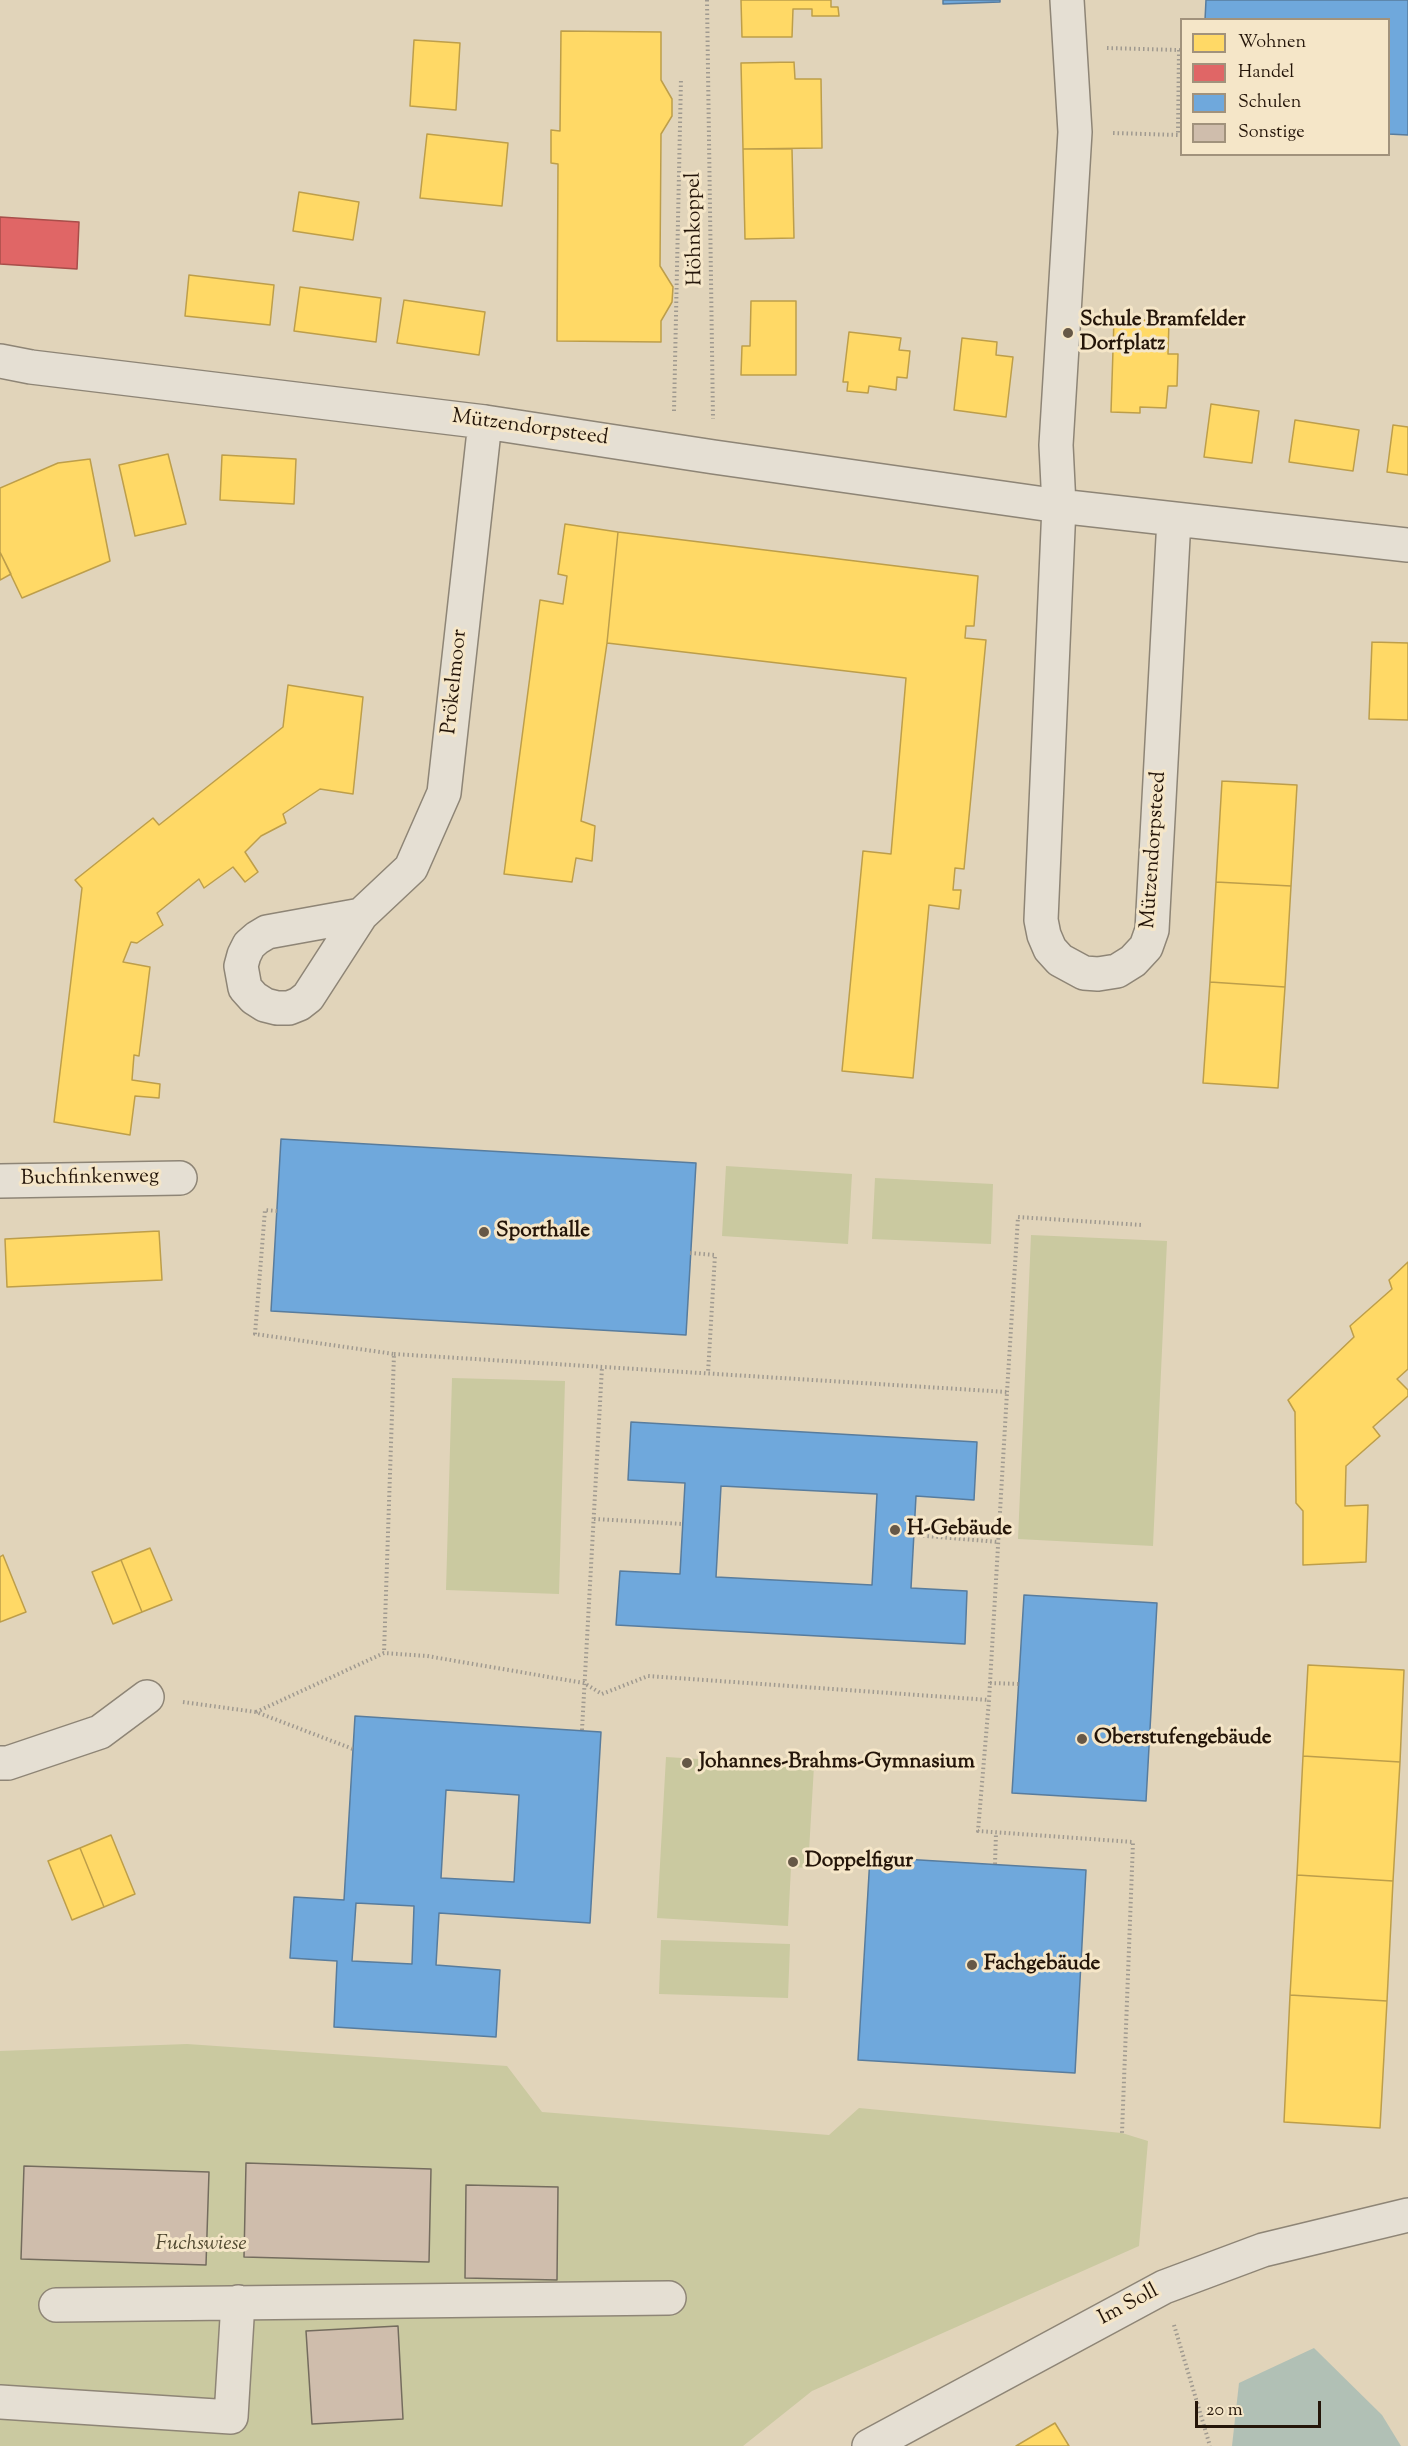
<!DOCTYPE html>
<html>
<head>
<meta charset="utf-8">
<style>
  body { margin:0 }
  #map { position:relative; width:1408px; height:2446px; overflow:hidden; background:#e1d4ba; font-family:"Sorts Mill Goudy",serif }
  canvas { display:block }
  .legend { position:absolute; left:1180px; top:18px; width:210px; height:138px; box-sizing:border-box; background:#f5e6c8; border:2px solid #a1927c; margin:0; padding:8px 10px; list-style:none; font-size:18px; color:#241509 }
  .legend li { display:flex; align-items:center; gap:12px; height:30px }
  .legend b { width:30px; border:2px solid #a1927c }
  .scale { position:absolute; left:1195px; top:2401px; width:126px; height:27px; box-sizing:border-box; border:3px solid #241509; border-top:0; padding-left:8px; font-size:18px; line-height:21px; white-space:nowrap; color:#241509; -webkit-text-stroke:4px #f5e6c8; paint-order:stroke }
</style>
</head>
<body>
<div id="map">
<canvas width="1408" height="2446"></canvas>
<ul class="legend">
<li><b style="height:16px;background:#ffd966"></b>Wohnen</li>
<li><b style="height:16px;background:#e06666"></b>Handel</li>
<li><b style="height:16px;background:#6fa8dc"></b>Schulen</li>
<li><b style="height:16px;background:#cfbdac"></b>Sonstige</li>
</ul>
<div class="scale">20 m</div>
</div>
<script>
const c = document.querySelector('canvas').getContext('2d');
c.lineJoin = 'round';
function paint(path, color) { c.fillStyle = color; c.fill(path, 'evenodd'); }
const poly = rows => new Path2D(rows.map(r => 'M' + r).join(''));
function strokePath(path, color, width, dash) { c.strokeStyle = color; c.lineWidth = width; c.lineCap = dash ? 'butt' : 'round'; c.setLineDash(dash || []); c.stroke(path); }
function write(font, color, halo, rows, align = 'center') {
  c.font = font + ' "Sorts Mill Goudy",serif'; c.lineWidth = 6; c.setLineDash([]); c.textBaseline = 'middle'; c.strokeStyle = halo; c.fillStyle = color; for (const [text, x, y, turn = 0] of rows) {
    c.save(); c.translate(x, y); c.rotate((+turn || 0) * Math.PI / 180); c.textAlign = isNaN(turn) ? turn : align; if (halo) c.strokeText(text, 0, 0); c.fillText(text, 0, 0); c.restore();
  }
}
const green = poly([
  [726,1166,852,1174,848,1244,722,1236],
  [875,1178,993,1184,991,1244,872,1239],
  [1031,1235,1167,1241,1153,1546,1018,1539],
  [452,1378,565,1381,559,1594,446,1590],
  [666,1757,814,1766,808,1868,791,1867,788,1926,657,1918],
  [661,1940,790,1944,788,1998,659,1994],
  [187,2044,507,2066,542,2112,829,2135,859,2108,1122,2133,1148,2141,1139,2246,812,2391,743,2446,0,2446,0,2051]
]);
const water = poly([
  [1314,2348,1382,2415,1401,2446,1232,2446,1239,2383]
]);
const homes = poly([
  [741,0,831,0,831,7,838,7,839,16,812,16,812,9,793,9,792,37,742,37,741,0],
  [561,31,661,32,661,80,672,99,672,116,661,134,660,266,673,287,672,302,661,321,661,342,557,341,558,164,551,163,551,130,560,131,561,31],
  [414,40,460,43,456,110,410,106,414,40],
  [794,62,795,79,821,79,822,148,743,149,741,63,794,62],
  [427,134,508,143,502,206,420,198,427,134],
  [743,149,792,149,794,238,745,239,743,149],
  [299,192,359,202,353,240,293,231,299,192],
  [189,275,274,285,270,325,185,316,189,275],
  [300,287,381,298,376,342,294,331,300,287],
  [404,300,485,312,479,355,397,343,404,300],
  [751,301,796,301,796,375,741,375,742,346,750,346,751,301],
  [1114,319,1169,321,1168,354,1178,354,1177,386,1168,386,1166,408,1140,407,1140,413,1111,412,1114,319],
  [849,332,901,338,899,350,910,351,907,378,897,377,896,390,869,386,868,393,847,391,848,382,843,382,849,332],
  [962,338,997,342,996,355,1013,357,1006,417,954,410,962,338],
  [1211,404,1259,411,1252,463,1204,457,1211,404],
  [1295,420,1359,430,1353,471,1289,462,1295,420],
  [1393,425,1408,427,1408,475,1387,472,1393,425],
  [168,454,186,524,135,536,119,465,168,454],
  [222,455,296,459,294,504,220,500,222,455],
  [90,459,110,561,22,598,0,552,0,488,58,463,90,459],
  [565,524,618,532,607,643,581,821,595,826,592,861,576,858,572,882,504,874,540,600,563,604,567,576,558,574,565,524],
  [618,532,978,576,974,626,966,626,965,638,986,640,964,869,955,868,953,890,961,890,959,909,929,905,913,1078,842,1071,863,851,891,854,906,678,607,643,618,532],
  [0,552,11,574,0,580,0,552],
  [1372,642,1408,643,1408,720,1369,719,1372,642],
  [288,685,363,697,353,794,320,789,283,814,286,823,261,836,245,852,258,872,245,882,233,867,204,888,199,879,157,913,163,925,137,943,131,942,123,962,150,967,139,1056,134,1055,132,1080,160,1084,159,1098,135,1096,130,1135,54,1122,82,888,75,880,153,818,159,825,283,727,288,685],
  [1222,781,1297,785,1291,886,1216,882,1222,781],
  [1216,882,1291,886,1285,987,1210,982,1216,882],
  [1210,982,1285,987,1278,1088,1203,1083,1210,982],
  [159,1231,162,1280,7,1287,5,1239,159,1231],
  [1408,1262,1408,1369,1397,1379,1408,1390,1408,1396,1373,1427,1380,1436,1346,1466,1345,1506,1368,1505,1366,1562,1303,1565,1303,1511,1296,1503,1295,1412,1288,1400,1354,1337,1350,1326,1392,1289,1389,1280,1408,1262],
  [150,1548,172,1600,142,1612,121,1560,150,1548],
  [3,1555,26,1612,0,1622,0,1557,3,1555],
  [121,1560,142,1612,113,1624,92,1572,121,1560],
  [1308,1665,1404,1670,1400,1762,1303,1756,1308,1665],
  [1303,1756,1400,1762,1393,1881,1297,1875,1303,1756],
  [111,1835,135,1894,104,1907,80,1848,111,1835],
  [80,1848,104,1907,72,1920,48,1861,80,1848],
  [1297,1875,1393,1881,1387,2001,1290,1995,1297,1875],
  [1290,1995,1387,2001,1380,2128,1284,2122,1290,1995],
  [1055,2423,1069,2446,1016,2446,1055,2423]
]);
const shops = poly([
  [0,217,79,222,77,269,0,264,0,217]
]);
const schools = poly([
  [943,0,1000,0,1000,2,943,4,943,0],
  [1206,0,1408,0,1408,135,1388,134,1388,20,1205,20,1206,0],
  [281,1139,696,1163,686,1335,271,1311,281,1139],
  [631,1422,977,1442,974,1500,916,1496,911,1588,967,1591,965,1644,616,1625,620,1571,680,1574,685,1483,628,1480,631,1422],
  [721,1486,877,1494,872,1585,716,1577,721,1486],
  [1024,1595,1157,1603,1146,1801,1012,1793,1024,1595],
  [355,1716,601,1732,590,1923,439,1913,436,1965,500,1970,496,2037,334,2027,337,1961,290,1958,294,1897,344,1900,355,1716],
  [446,1790,519,1795,514,1882,441,1878,446,1790],
  [356,1903,414,1906,412,1964,352,1961,356,1903],
  [870,1857,1086,1870,1075,2073,858,2060,870,1857]
]);
const building = poly([
  [246,2163,431,2169,429,2262,244,2257,246,2163],
  [24,2166,209,2172,206,2265,21,2259,24,2166],
  [466,2185,558,2187,557,2280,465,2278,466,2185],
  [398,2326,403,2419,312,2424,306,2331,398,2326]
]);
const path = poly([
  [707,0,713,419],
  [1107,48,1179,50,1178,135,1112,133],
  [674,411,681,78],
  [277,1211,265,1210,255,1334,394,1354,384,1653],
  [690,1253,715,1255,708,1373],
  [394,1354,1007,1392,989,1700],
  [1007,1392,1018,1217,1142,1225],
  [594,1519,683,1524],
  [914,1535,998,1542],
  [990,1683,1019,1684],
  [183,1702,256,1712,353,1749],
  [256,1712,384,1653,427,1656,584,1683,602,1694,648,1676,989,1700,978,1831,1133,1842,1122,2133],
  [582,1730,602,1367],
  [995,1864,996,1833],
  [1174,2325,1210,2446]
]);
const minor = poly([
  [1067,0,1075,132,1056,445,1059,506,1041,920,1044,935,1050,949,1060,960,1084,973,1098,974,1117,971,1133,961,1146,947,1152,930,1174,519],
  [0,361,31,367,485,422,714,457,1059,506,1408,545],
  [361,915,308,997,299,1004,289,1008,277,1008,265,1005,254,998,245,988,241,966,244,955,249,945,257,938,267,932,361,915,411,868,444,793,485,422],
  [0,1181,180,1178],
  [0,1763,8,1763,100,1732,147,1697],
  [56,2305,669,2298],
  [0,2402,231,2417,238,2302],
  [869,2446,1164,2287,1263,2250,1408,2215]
]);
const markers = [
  [1068,333,6,"#665847"],
  [484,1232,6,"#665847"],
  [895,1530,6,"#665847"],
  [1082,1739,6,"#665847"],
  [687,1763,6,"#665847"],
  [793,1862,6,"#665847"],
  [972,1965,6,"#665847"]
];
const streetNames = [
  ["Höhnkoppel",696,229,-91],
  ["Mützendorpsteed",530,429,8],
  ["Prökelmoor",456,682,-84],
  ["Mützendorpsteed",1155,850,-86],
  ["Buchfinkenweg",90,1179,-1],
  ["Im Soll",1129,2306,-28]
];
const poiNames = [
  ["Schule Bramfelder",1080,321],
  ["Dorfplatz",1080,345],
  ["Sporthalle",496,1232],
  ["H-Gebäude",907,1530],
  ["Oberstufengebäude",1094,1739],
  ["Johannes-Brahms-Gymnasium",699,1763],
  ["Doppelfigur",805,1862],
  ["Fachgebäude",984,1965]
];
const parkNames = [
  ["Fuchswiese",201,2245]
];
paint(green, '#cac9a0');
paint(water, '#b1c0b5');
paint(homes, '#ffd966');
strokePath(homes, '#bd9e4a', 1.5);
paint(shops, '#e06666');
strokePath(shops, '#a84e4a', 1.5);
paint(schools, '#6fa8dc');
strokePath(schools, '#587c9d', 1.5);
paint(building, '#cfbdac');
strokePath(building, '#746c5e', 1.5);
strokePath(minor, '#8e8576', 36);
strokePath(path, '#a09a90', 4, [1.5, 3]);
strokePath(minor, '#e5dfd3', 33);
for (const [x, y, r, color] of markers) { const dot = new Path2D(); dot.arc(x, y, r, 0, 2 * Math.PI); c.fillStyle = color; c.fill(dot); strokePath(dot, '#f5e6c8', 2); }
write('21px', '#241509', '#f5e6c8', streetNames);
write('bold 21px', '#241509', '#f5e6c8', poiNames, 'left');
write('italic 21px', '#504830', '#f5e6c8', parkNames);
</script>
</body>
</html>
